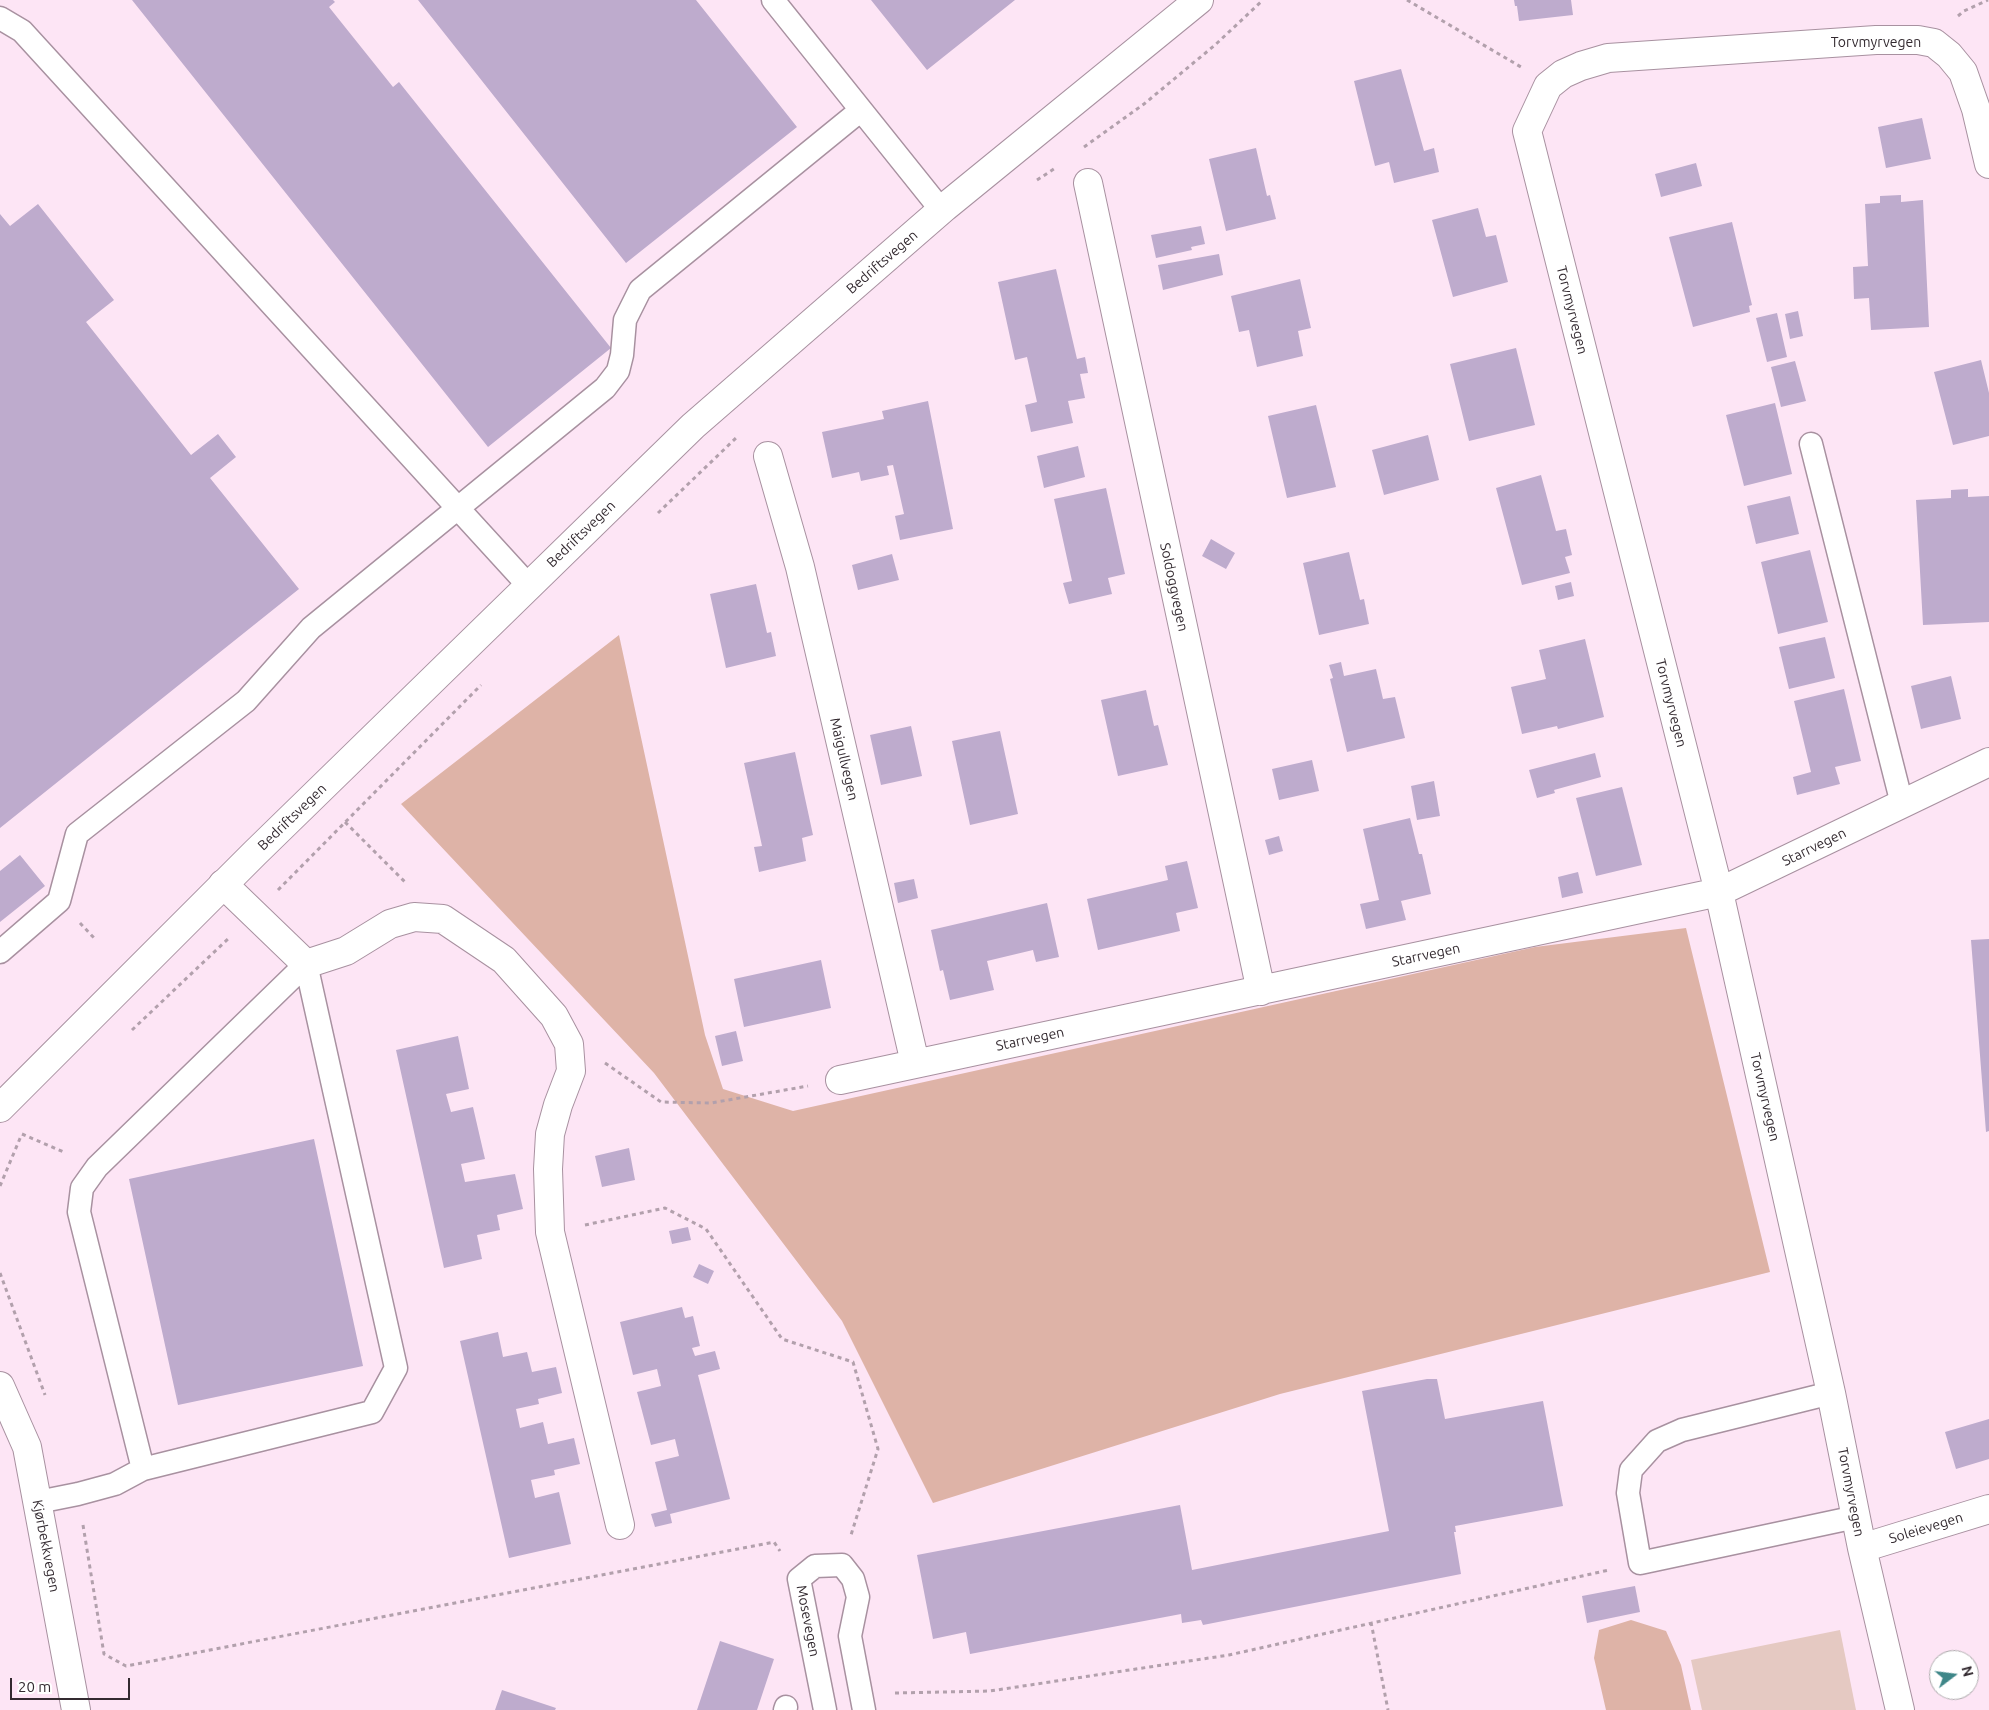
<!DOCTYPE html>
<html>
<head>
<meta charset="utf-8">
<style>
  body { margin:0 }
  #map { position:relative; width:1989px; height:1710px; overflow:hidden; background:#fde5f5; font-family:Ubuntu,sans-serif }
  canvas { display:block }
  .north { position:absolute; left:1929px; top:1650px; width:50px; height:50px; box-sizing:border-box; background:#fff; border:1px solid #adaaac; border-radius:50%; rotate:75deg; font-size:14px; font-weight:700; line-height:20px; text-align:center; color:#332a30 }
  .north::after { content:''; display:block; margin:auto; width:18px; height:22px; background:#3e8688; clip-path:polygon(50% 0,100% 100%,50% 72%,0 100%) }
  .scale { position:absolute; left:10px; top:1678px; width:120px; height:22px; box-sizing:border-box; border:2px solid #332a30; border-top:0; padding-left:6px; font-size:15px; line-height:18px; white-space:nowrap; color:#332a30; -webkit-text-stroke:4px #fff; paint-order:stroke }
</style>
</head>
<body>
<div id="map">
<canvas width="1989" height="1710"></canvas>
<div class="north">N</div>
<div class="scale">20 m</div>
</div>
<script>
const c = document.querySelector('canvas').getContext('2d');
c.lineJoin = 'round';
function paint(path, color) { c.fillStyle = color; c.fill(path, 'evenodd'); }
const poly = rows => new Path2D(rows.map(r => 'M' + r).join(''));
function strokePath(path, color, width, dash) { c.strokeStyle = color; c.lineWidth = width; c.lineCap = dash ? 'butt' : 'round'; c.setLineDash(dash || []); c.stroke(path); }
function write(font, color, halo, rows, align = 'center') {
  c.font = font + ' Ubuntu,sans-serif'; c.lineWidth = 4.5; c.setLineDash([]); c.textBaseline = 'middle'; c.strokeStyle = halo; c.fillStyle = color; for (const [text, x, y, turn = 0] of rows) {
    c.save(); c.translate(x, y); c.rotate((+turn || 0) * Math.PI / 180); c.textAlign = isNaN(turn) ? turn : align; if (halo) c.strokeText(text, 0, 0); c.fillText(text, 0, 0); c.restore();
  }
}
const green = poly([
  [1840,1630,1856,1710,1702,1710,1691,1660]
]);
const forest = poly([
  [619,635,705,1035,723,1089,793,1111,1535,947,1686,928,1770,1272,1280,1394,933,1503,842,1321,654,1073,401,804],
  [1631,1620,1666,1631,1681,1665,1691,1710,1606,1710,1594,1658,1599,1630]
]);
const building = poly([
  [132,0,333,0,335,2,329,7,393,87,399,82,611,348,488,447],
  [418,0,696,0,797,127,626,263],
  [871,0,1015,0,927,70],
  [1514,0,1571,0,1573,15,1519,21,1517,6,1515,6],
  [1401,69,1424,151,1434,148,1439,172,1394,183,1389,162,1375,166,1354,81],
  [1922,118,1931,159,1886,168,1878,127],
  [1256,148,1267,196,1270,195,1276,219,1226,231,1209,159],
  [1696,163,1702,186,1661,197,1655,174],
  [1901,195,1901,202,1923,200,1929,327,1871,330,1869,298,1854,299,1853,267,1868,266,1865,204,1880,203,1880,196],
  [38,204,114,300,86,322,191,455,218,434,236,457,210,478,299,589,0,828,0,214,10,226],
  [1478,208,1486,237,1496,235,1508,282,1453,297,1432,220],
  [1732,222,1752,305,1749,306,1750,312,1693,327,1669,237],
  [1201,226,1205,244,1191,247,1192,250,1156,258,1151,235],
  [1219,254,1223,275,1163,290,1158,265],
  [1056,269,1077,359,1085,357,1088,373,1080,374,1085,398,1068,401,1073,423,1031,432,1025,405,1037,402,1027,357,1015,360,998,282],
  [1300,279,1311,328,1298,331,1303,356,1257,367,1249,330,1239,332,1231,296],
  [1798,311,1803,336,1790,339,1785,314],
  [1777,313,1787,357,1767,362,1756,318],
  [1516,348,1535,425,1469,441,1450,364],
  [1981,360,1989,393,1989,436,1953,445,1934,372],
  [1795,361,1806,401,1781,407,1771,367],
  [928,401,953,529,900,540,895,516,904,514,893,465,887,466,889,475,861,481,859,472,832,478,822,432,884,419,882,411],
  [1775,403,1792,474,1744,486,1726,415],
  [1316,405,1336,487,1287,498,1268,416],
  [1428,435,1439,480,1384,495,1372,450],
  [1078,446,1085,477,1044,488,1037,456],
  [1541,475,1556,531,1566,529,1572,555,1565,557,1570,573,1522,585,1496,488],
  [1106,488,1125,574,1108,578,1112,594,1069,604,1063,583,1072,581,1054,499],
  [1968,489,1968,497,1989,496,1989,622,1923,625,1916,500,1951,498,1951,490],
  [1790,496,1799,534,1756,544,1747,506],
  [1211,539,1235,553,1226,569,1202,556],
  [1810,550,1828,622,1778,634,1761,562],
  [1349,552,1360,600,1364,599,1369,624,1319,635,1303,563],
  [892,554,899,580,858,590,852,565],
  [1571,582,1574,596,1558,600,1555,586],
  [756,584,767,633,771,632,776,656,726,668,710,594],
  [1825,637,1835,678,1789,689,1779,647],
  [1585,639,1604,717,1558,729,1557,726,1522,734,1511,687,1546,679,1539,650],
  [1341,662,1344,676,1376,669,1383,699,1395,697,1405,738,1347,752,1330,679,1333,678,1329,665],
  [1951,676,1961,719,1921,729,1911,686],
  [1844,689,1861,761,1835,767,1840,784,1797,795,1793,777,1811,772,1794,701],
  [1146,690,1154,726,1158,725,1168,765,1118,776,1101,700],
  [911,726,922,776,881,785,870,735],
  [1000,731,1018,814,970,825,952,741],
  [795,752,813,835,802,838,806,861,759,872,754,847,762,846,744,763],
  [1595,753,1601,777,1554,790,1555,793,1537,798,1529,770],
  [1312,760,1319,791,1279,800,1272,769],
  [1434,781,1440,816,1417,820,1411,786],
  [1622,787,1642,865,1596,876,1576,798],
  [1410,818,1419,854,1422,854,1431,894,1401,901,1406,920,1366,929,1360,904,1379,900,1363,829],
  [1279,836,1283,851,1269,855,1265,840],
  [20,855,45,886,0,922,0,871],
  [1187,861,1198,908,1176,913,1180,931,1098,950,1087,899,1168,880,1165,866],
  [1578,872,1583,893,1562,898,1558,877],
  [914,879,918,898,898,903,894,883],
  [1047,903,1059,957,1036,962,1033,950,987,961,994,990,950,1000,943,970,940,971,931,930],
  [1989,939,1989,1131,1986,1132,1971,940],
  [821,960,831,1008,744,1027,734,979],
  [736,1031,743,1061,722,1066,715,1036],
  [458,1036,469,1089,446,1094,451,1112,473,1107,485,1159,461,1164,465,1182,515,1174,523,1209,497,1215,500,1230,477,1235,482,1259,444,1268,396,1050],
  [314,1139,363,1366,178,1405,129,1179],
  [629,1148,635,1180,602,1187,595,1156],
  [688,1227,691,1240,672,1244,669,1231],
  [699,1264,714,1271,708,1284,693,1277],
  [682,1307,685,1318,693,1316,700,1346,692,1348,695,1356,715,1351,720,1369,698,1375,730,1499,670,1514,672,1523,655,1527,651,1514,667,1510,655,1462,679,1456,675,1439,651,1445,637,1392,661,1386,657,1369,633,1375,620,1322],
  [498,1332,503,1357,527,1352,532,1372,556,1367,562,1393,538,1399,539,1404,516,1409,520,1428,543,1422,548,1444,574,1438,580,1464,554,1470,555,1475,531,1480,535,1498,559,1492,571,1544,509,1558,460,1341],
  [1427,1379,1437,1379,1445,1419,1543,1401,1563,1506,1455,1526,1456,1532,1454,1532,1461,1574,1203,1625,1201,1620,1182,1623,1181,1614,970,1654,966,1632,933,1639,917,1555,1180,1505,1192,1570,1389,1531,1362,1391],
  [1989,1419,1989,1459,1956,1469,1945,1432],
  [1635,1586,1640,1612,1587,1623,1582,1596],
  [720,1641,774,1659,757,1710,697,1710],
  [502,1690,556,1708,555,1710,495,1710]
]);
const path = poly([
  [1407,0,1521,67],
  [1958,16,1964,11,1988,0],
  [1084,147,1144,104,1215,45,1263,0],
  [1037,180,1057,167],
  [658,513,736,438],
  [345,822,407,884],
  [278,890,481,685],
  [80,923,95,939],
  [132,1030,229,938],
  [605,1063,661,1102,711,1103,808,1086],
  [22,1134,66,1153],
  [0,1186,21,1136],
  [585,1225,665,1208,706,1229,782,1339,853,1362,878,1449,851,1535],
  [0,1273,45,1395],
  [83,1525,104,1654,126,1666,774,1542,780,1551],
  [1371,1622,1388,1710],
  [895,1693,990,1691,1229,1655,1609,1570]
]);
const lane = poly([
  [773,0,942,211],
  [0,18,22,31,528,585],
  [1811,444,1902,804],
  [0,952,59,901,77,834,246,701,311,628,605,388,618,371,622,355,625,320,640,290,861,110],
  [1831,1393,1682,1430,1657,1441,1631,1470,1628,1493,1640,1563,1856,1517],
  [143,1469,372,1412,396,1368,306,964],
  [38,1502,78,1494,115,1484,143,1469,79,1212,82,1188,97,1167,306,964],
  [785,1710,786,1707],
  [825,1710,799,1579,815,1566,842,1565,853,1579,858,1597,850,1636,864,1710]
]);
const street = poly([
  [1088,183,1261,991],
  [768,456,800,567,915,1063],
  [223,884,306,964,346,951,390,924,414,917,443,919,504,960,554,1016,569,1044,571,1071,558,1105,550,1134,548,1169,550,1232,620,1525],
  [840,1080,1719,892,1989,762],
  [1862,1548,1989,1509],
  [1900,1710,1862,1548,1831,1393,1719,892,1527,131,1548,86,1563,74,1581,66,1608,58,1876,40,1918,40,1934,43,1949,55,1963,72,1976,109,1989,164]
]);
const secondary = poly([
  [0,1108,255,853,693,426,945,207,1199,0],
  [0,1386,27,1447,76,1710]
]);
const streetNames = [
  ["Torvmyrvegen",1876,42],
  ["Bedriftsvegen",882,262,-41],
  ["Torvmyrvegen",1572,310,76],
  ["Bedriftsvegen",581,534,-44],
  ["Soldoggvegen",1174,587,78],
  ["Torvmyrvegen",1671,703,76],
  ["Maigullvegen",844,759,77],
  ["Bedriftsvegen",292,817,-44],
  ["Starrvegen",1814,847,-26],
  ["Starrvegen",1426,955,-12],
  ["Starrvegen",1030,1039,-12],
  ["Torvmyrvegen",1765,1097,77],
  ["Torvmyrvegen",1851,1492,79],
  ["Soleievegen",1926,1528,-17],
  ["Kjørbekkvegen",46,1546,79],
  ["Mosevegen",808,1621,79]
];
paint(green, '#e5c9c2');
paint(forest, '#deb3a7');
paint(building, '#beabcd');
strokePath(lane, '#a891a0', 25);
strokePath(street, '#a891a0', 30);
strokePath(secondary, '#a891a0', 30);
strokePath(path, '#b2a0ac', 3, [4, 4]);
strokePath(lane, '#fff', 22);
strokePath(street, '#fff', 28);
strokePath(secondary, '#fff', 28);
write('14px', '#332a30', '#fff', streetNames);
</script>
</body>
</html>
